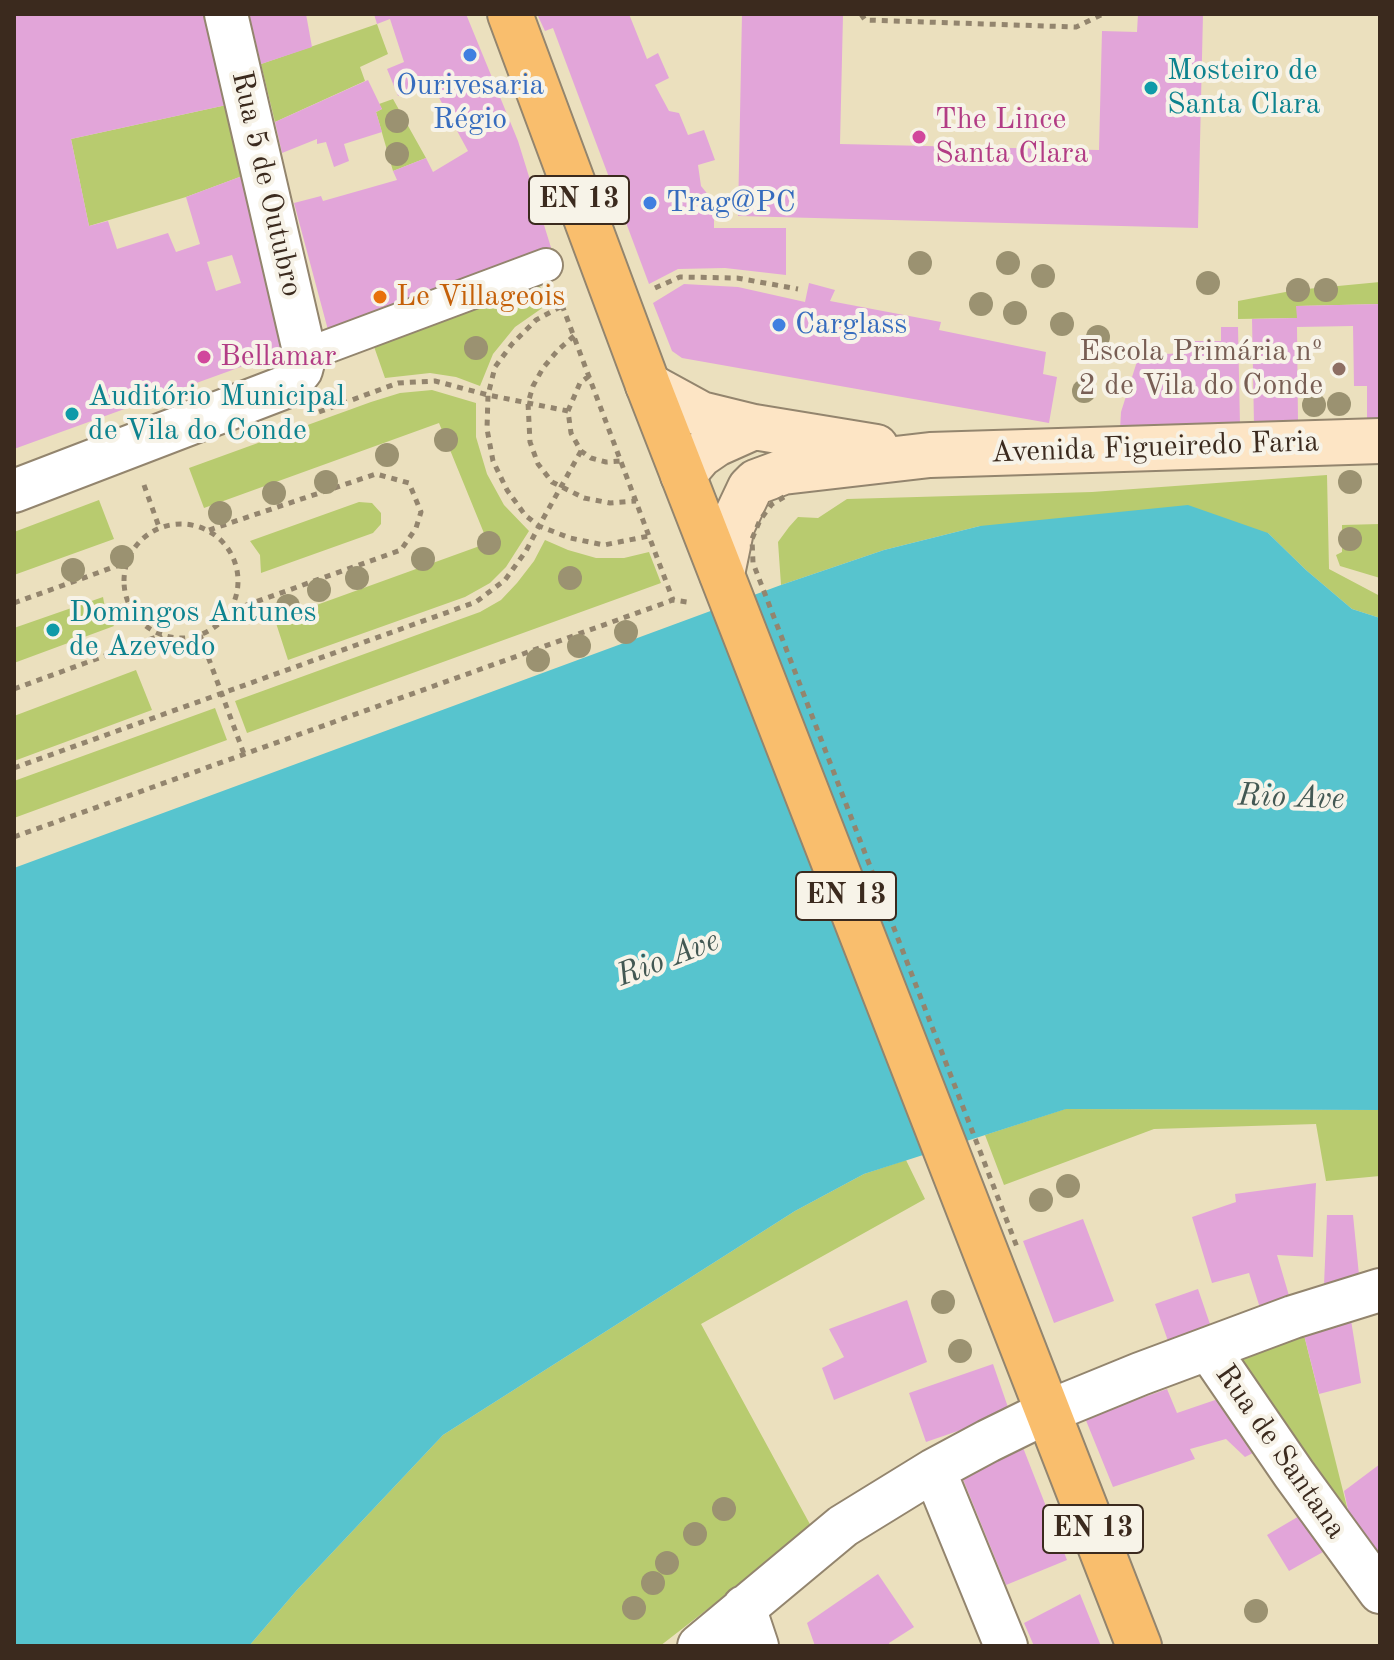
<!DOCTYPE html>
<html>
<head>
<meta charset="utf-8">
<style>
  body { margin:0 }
  #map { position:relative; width:1394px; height:1660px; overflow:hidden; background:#ebe0be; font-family:"Old Standard TT",serif }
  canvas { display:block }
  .frame { position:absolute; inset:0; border:16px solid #3b2a1e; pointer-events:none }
</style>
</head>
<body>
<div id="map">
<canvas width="1394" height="1660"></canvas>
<div class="frame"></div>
</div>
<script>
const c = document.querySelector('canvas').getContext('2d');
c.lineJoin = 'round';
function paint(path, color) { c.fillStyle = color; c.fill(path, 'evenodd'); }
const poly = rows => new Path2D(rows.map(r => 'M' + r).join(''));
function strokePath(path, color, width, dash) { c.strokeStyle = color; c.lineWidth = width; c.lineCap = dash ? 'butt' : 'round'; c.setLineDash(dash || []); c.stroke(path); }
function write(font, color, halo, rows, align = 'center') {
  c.font = font + ' "Old Standard TT",serif'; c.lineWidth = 8; c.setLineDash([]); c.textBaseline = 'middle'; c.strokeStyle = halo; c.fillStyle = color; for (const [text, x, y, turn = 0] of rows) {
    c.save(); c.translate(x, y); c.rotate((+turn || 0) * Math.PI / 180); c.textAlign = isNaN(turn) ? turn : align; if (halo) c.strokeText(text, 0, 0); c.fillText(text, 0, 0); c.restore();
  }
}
const green = poly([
  [377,24,388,54,360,67,365,81,275,122,261,64],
  [393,99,426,158,393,171,376,112,382,109,379,104],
  [231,104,245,175,186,197,89,226,71,139],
  [535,275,548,304,515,327,493,354,480,386,456,377,430,373,385,378,371,338],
  [1380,282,1380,304,1297,306,1297,318,1238,319,1238,301,1296,290],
  [432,390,476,403,476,437,487,474,504,505,529,531,506,567,490,583,465,597,288,660,275,620,488,543,439,423,204,508,189,468,371,402,400,393],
  [1327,475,1329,569,1380,596,1380,618,1352,609,1306,570,1268,533,980,526,884,550,781,585,778,542,789,527,798,517,818,518,847,499,1092,492],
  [99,500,114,539,14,575,14,532],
  [359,502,372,503,381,513,381,524,373,533,261,573,260,555,250,541],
  [1380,524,1380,578,1340,566,1336,555,1342,552,1342,525],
  [545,540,568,550,596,558,624,558,649,552,661,583,247,733,235,701,480,612,501,600,517,583,534,561],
  [103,597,106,613,114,626,14,663,14,628],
  [136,670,152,710,14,761,14,716],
  [215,708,227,740,14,818,14,781],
  [1065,1109,1380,1110,1380,1176,1326,1181,1316,1124,1154,1129,1004,1185,985,1135],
  [906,1160,925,1199,701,1324,812,1528,660,1646,249,1646,297,1590,443,1435,795,1211,864,1174],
  [1303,1331,1350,1519,1241,1359]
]);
const water = poly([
  [1188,505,1268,533,1306,570,1352,609,1380,618,1380,1110,1066,1109,864,1174,795,1211,443,1435,297,1590,249,1646,14,1646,14,868,781,585,884,550,980,526]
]);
const building = poly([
  [14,14,210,14,231,104,71,139,89,226,108,221,117,249,168,233,176,252,200,244,186,197,245,175,282,352,14,449],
  [232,255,241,283,216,291,207,262],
  [249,14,306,14,312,47,261,64],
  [374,14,466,14,518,141,553,254,328,330,294,203,321,196,323,201,397,180,393,171,426,158,433,172,468,151,430,81,398,96,387,69,404,62,390,19,377,24],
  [537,14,629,14,647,59,658,53,669,78,655,85,669,111,679,113,688,135,704,130,715,160,698,165,701,186,714,202,714,228,786,228,786,275,725,268,678,269,649,284,553,28,545,31],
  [742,14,843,15,840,144,1099,150,1102,31,1137,32,1138,14,1203,14,1198,228,738,216],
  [368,80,382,109,376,112,382,132,344,144,349,161,334,167,326,142,317,144,317,139,282,153,275,122],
  [809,283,835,290,830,301,941,322,939,330,1046,352,1043,374,1057,377,1049,423,682,358,672,351,653,303,684,284,738,287,805,302],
  [1380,304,1380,422,1367,422,1367,386,1354,386,1353,326,1297,327,1298,422,1254,425,1252,319,1297,318,1296,306],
  [1221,327,1238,327,1240,426,1120,430,1121,412,1139,355,1189,353,1189,341,1221,341],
  [1316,1183,1313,1257,1277,1255,1290,1299,1260,1308,1249,1273,1212,1283,1192,1217,1236,1202,1235,1194],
  [1327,1215,1353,1215,1359,1275,1324,1285],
  [1083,1219,1114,1301,1054,1323,1023,1241],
  [1198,1289,1211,1327,1168,1341,1155,1304],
  [907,1300,927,1362,834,1400,822,1368,844,1357,829,1329],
  [1351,1320,1361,1383,1319,1394,1303,1331],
  [993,1364,1010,1413,926,1442,909,1393],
  [1167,1389,1177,1413,1221,1398,1259,1450,1245,1457,1226,1439,1190,1449,1195,1459,1113,1487,1085,1418],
  [1022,1445,1067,1560,1006,1585,960,1472],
  [1380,1464,1380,1556,1350,1519,1344,1491],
  [1306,1512,1332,1547,1289,1571,1267,1535],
  [878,1574,914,1627,889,1643,890,1646,815,1646,807,1623],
  [1080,1594,1101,1646,1034,1646,1024,1623]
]);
const path = poly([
  [861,14,865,20,1076,27,1103,14],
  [655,288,680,277,737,278,798,289],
  [562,305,673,600],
  [574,336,558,350,543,368,533,386,528,403,530,442,538,464,552,482,584,498,610,503,636,501],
  [589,376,580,383,568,411,571,433,581,451,591,458,606,462,620,461],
  [319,412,398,383,435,381,488,395,568,411],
  [581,451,539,526,570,538,604,545,649,536],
  [144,485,159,527],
  '124 581a57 57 0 1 1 114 0a57 57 0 1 1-114 0Z',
  [209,530,376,474,409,483,421,512,416,528,401,550,230,611],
  [14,603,125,563],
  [200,635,244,754],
  [14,689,162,635],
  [14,768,476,602,505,580,526,551,539,526,525,515,507,490,493,461,487,429,488,395,495,367,512,344,536,320,562,306],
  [14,837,673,600,687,602]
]);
const pedestrian = poly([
  [305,355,546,265]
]);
const minor = poly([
  [14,491,288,386,301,370,305,355,226,14],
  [1209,1350,1294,1474,1380,1592],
  [934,1470,1006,1646],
  [744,1607,757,1646],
  [699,1646,843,1526,934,1470,988,1441,1047,1412,1140,1374,1293,1317,1380,1290]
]);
const secondary = poly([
  [648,385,701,414,754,427,876,447],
  [683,475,700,455,716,444,754,427],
  [722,574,732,526,750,488,756,482,783,472,930,455,1380,441]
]);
const primary = poly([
  [510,14,648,385,1139,1646]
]);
const pathBridge = poly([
  [784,497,772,504,760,520,752,539,753,563,1017,1247]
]);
const trees = [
  [397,121],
  [397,154],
  [920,263],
  [1008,263],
  [1043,276],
  [1208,283],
  [1298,290],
  [1326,290],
  [981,304],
  [1015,313],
  [1062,324],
  [1098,337],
  [476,348],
  [1084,391],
  [1339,404],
  [1314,405],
  [446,440],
  [387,455],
  [326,482],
  [1350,482],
  [274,493],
  [220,513],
  [1350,539],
  [489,543],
  [122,557],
  [423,559],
  [73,570],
  [357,578],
  [570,578],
  [319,590],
  [288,606],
  [626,632],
  [579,646],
  [538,660],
  [1068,1186],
  [1041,1200],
  [943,1302],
  [960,1351],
  [724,1509],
  [695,1534],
  [667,1563],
  [653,1583],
  [634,1608],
  [1256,1611]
];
const markers = [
  [470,55,8,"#3f7fe0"],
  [1151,88,8,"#0f9aa8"],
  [919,137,8,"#d1479c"],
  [650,203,8,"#3f7fe0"],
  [380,297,8,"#e8710a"],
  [779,325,8,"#3f7fe0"],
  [204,357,8,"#d1479c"],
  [1339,369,8,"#8d6e63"],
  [72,414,8,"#0f9aa8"],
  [53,630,8,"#0f9aa8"]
];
const shields = [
  [579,200,100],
  [846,896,100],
  [1093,1529,100]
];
const shieldNames = [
  ["EN 13",579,200],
  ["EN 13",846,896],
  ["EN 13",1093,1529]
];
const cultureNames = [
  ["Mosteiro de",1167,71],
  ["Santa Clara",1167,105],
  ["Auditório Municipal",88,397],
  ["de Vila do Conde",88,431],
  ["Domingos Antunes",69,613],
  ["de Azevedo",69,647]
];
const shopNames = [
  ["Ourivesaria",470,86,"center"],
  ["Régio",470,120,"center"],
  ["Trag@PC",666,203],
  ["Carglass",795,325]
];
const hotelNames = [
  ["The Lince",935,120],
  ["Santa Clara",935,154],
  ["Bellamar",220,357]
];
const streetNames = [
  ["Rua 5 de Outubro",266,184,77],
  ["Avenida Figueiredo Faria",1155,448,-2],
  ["Rua de Santana",1280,1452,55]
];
const foodNames = [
  ["Le Villageois",396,297]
];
const educationNames = [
  ["Escola Primária nº",1323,352],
  ["2 de Vila do Conde",1323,386]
];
const waterNames = [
  ["Rio Ave",1291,798,2],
  ["Rio Ave",668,959,-21]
];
paint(green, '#b8cb6f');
paint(water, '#57c4ce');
paint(building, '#e2a5d9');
strokePath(pedestrian, '#93856e', 36);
strokePath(minor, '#93856e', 46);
strokePath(secondary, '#93856e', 48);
strokePath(primary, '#93856e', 48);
strokePath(path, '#93856e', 5, [6, 6]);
strokePath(pedestrian, '#fff', 32);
strokePath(minor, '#fff', 42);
strokePath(secondary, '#fde5c5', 44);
strokePath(primary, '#f9be6d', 44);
strokePath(pathBridge, '#93856e', 5, [6, 6]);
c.fillStyle = '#9b9271';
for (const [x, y] of trees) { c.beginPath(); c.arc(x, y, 12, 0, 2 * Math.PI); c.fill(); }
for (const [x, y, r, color] of markers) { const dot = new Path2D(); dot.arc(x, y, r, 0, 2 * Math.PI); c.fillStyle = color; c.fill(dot); strokePath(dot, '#f7f3e8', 3); }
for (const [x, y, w] of shields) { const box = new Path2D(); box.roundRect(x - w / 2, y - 24, w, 48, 6); c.fillStyle = '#f7f3e8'; c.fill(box); strokePath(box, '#3b2a1e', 2); }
write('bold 28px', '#3b2a1e', null, shieldNames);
write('30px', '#0d838f', '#f7f3e8', cultureNames, 'left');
write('30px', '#366cbe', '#f7f3e8', shopNames, 'left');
write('30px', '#b23c85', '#f7f3e8', hotelNames, 'left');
write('30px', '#3b2a1e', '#f7f3e8', streetNames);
write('30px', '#c56008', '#f7f3e8', foodNames, 'left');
write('30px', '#785e54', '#f7f3e8', educationNames, 'right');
write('italic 32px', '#435853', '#f7f3e8', waterNames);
</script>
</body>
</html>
